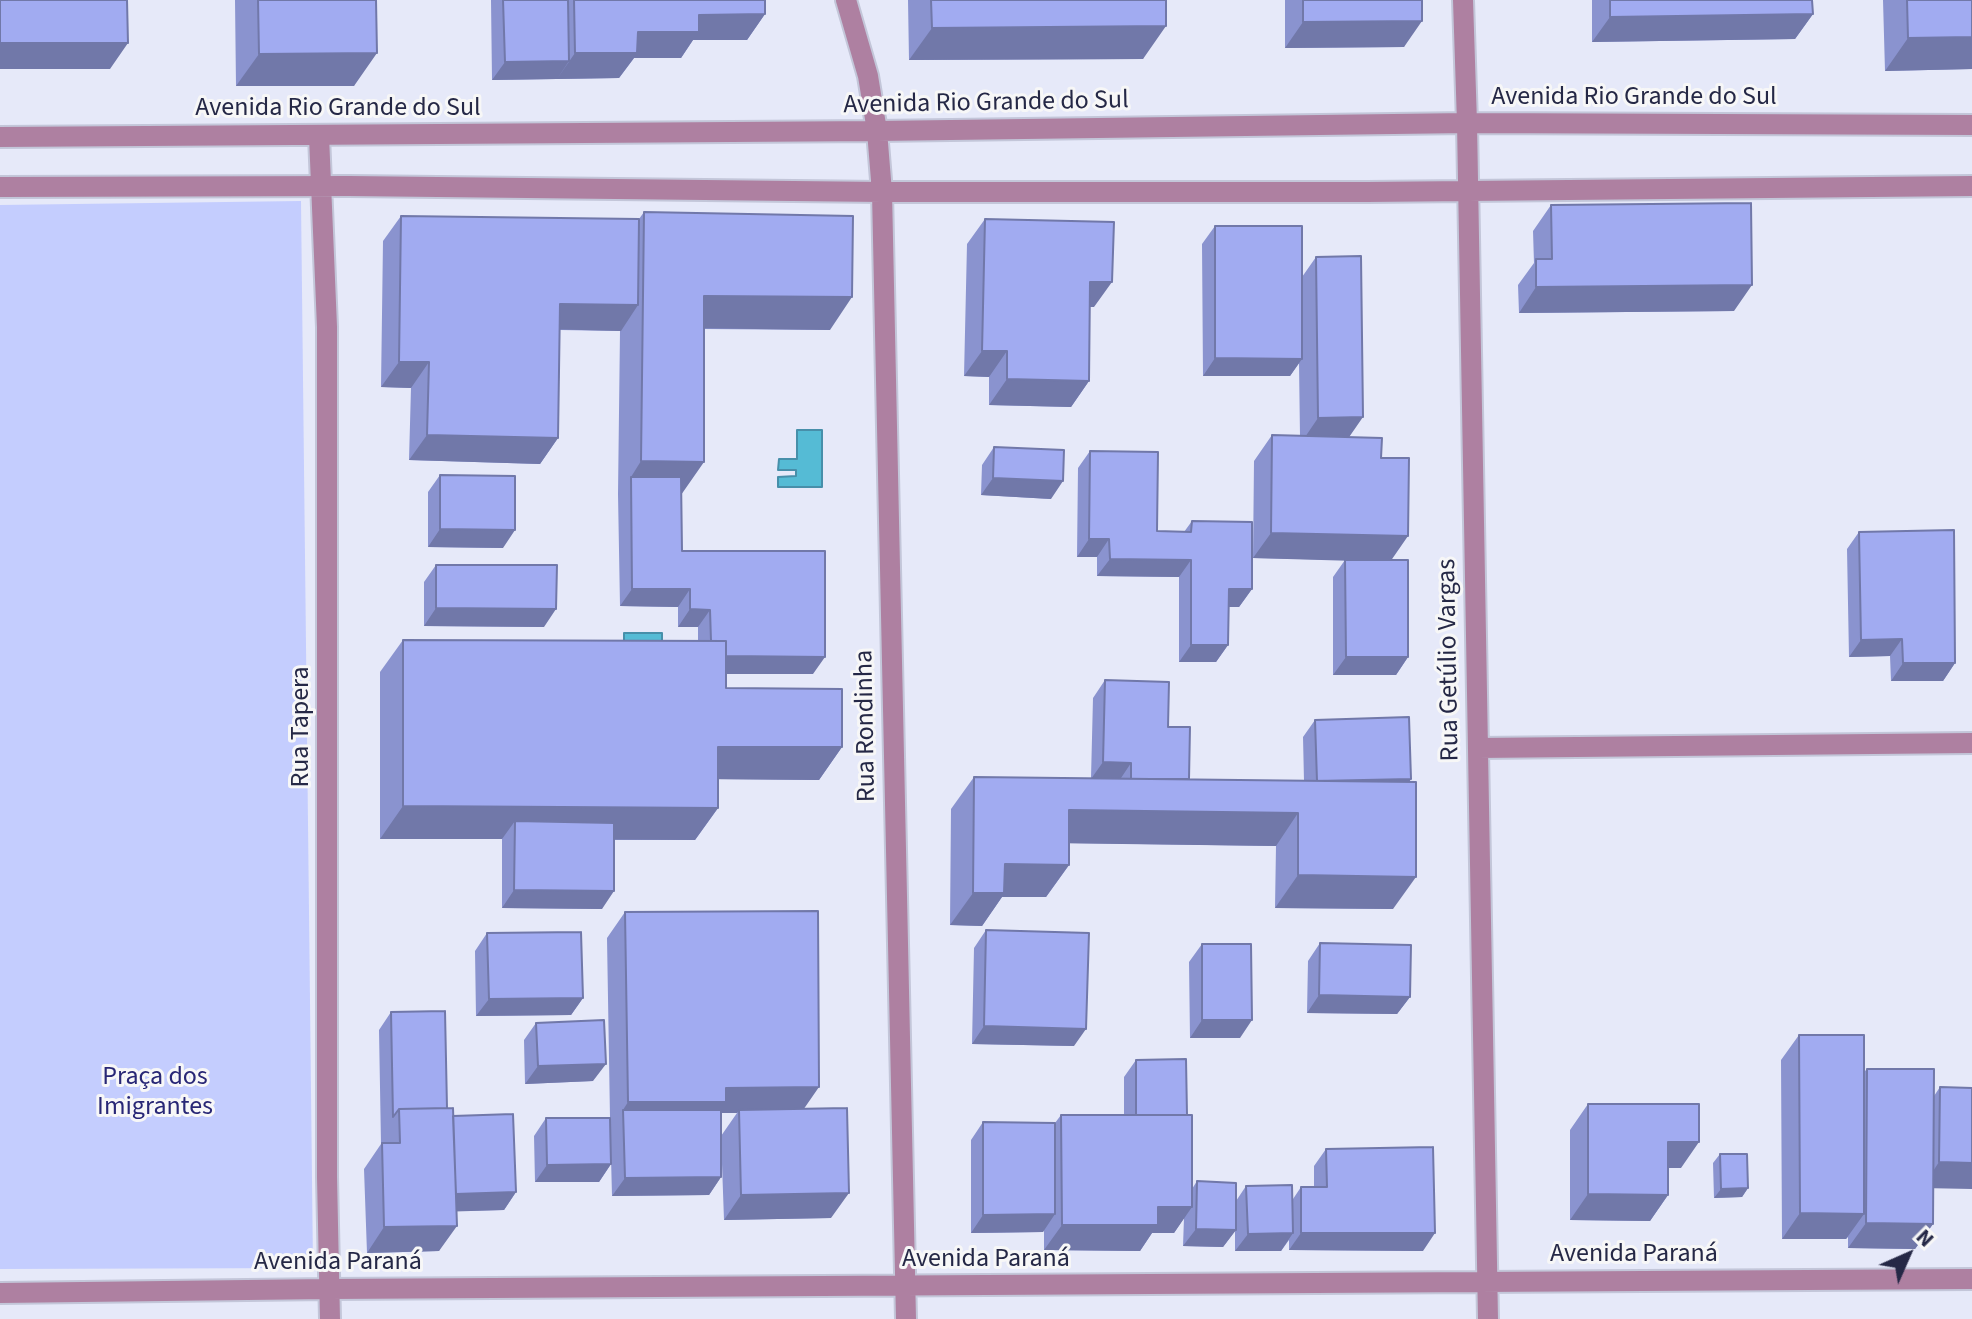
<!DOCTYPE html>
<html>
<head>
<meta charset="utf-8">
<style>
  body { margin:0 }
  #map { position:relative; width:1972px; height:1319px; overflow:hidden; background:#e6e9f9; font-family:"Source Sans 3",sans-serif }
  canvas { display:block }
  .north { position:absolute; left:1868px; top:1215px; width:80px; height:80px; -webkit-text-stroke:6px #f7f7f7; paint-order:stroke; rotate:45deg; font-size:22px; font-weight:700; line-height:32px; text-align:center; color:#252846 }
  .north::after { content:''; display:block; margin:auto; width:28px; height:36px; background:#252846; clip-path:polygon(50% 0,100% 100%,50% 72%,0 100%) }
</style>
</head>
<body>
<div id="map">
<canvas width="1972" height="1319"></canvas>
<div class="north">N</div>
</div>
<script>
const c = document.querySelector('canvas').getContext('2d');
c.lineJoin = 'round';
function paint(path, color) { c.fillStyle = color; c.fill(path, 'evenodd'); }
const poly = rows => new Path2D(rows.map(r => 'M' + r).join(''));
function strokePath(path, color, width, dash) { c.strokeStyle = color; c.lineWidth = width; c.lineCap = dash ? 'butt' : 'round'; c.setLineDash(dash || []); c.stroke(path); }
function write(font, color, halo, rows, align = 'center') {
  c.font = font + ' "Source Sans 3",sans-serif'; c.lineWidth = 6; c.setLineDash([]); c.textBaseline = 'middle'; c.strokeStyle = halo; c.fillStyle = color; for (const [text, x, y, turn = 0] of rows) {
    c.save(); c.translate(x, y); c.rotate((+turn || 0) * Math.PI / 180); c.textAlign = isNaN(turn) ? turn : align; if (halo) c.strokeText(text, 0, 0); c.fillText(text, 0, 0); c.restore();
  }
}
const green = poly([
  [301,201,313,1268,0,1269,0,205]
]);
const water = poly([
  [797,430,822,430,822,487,778,487,778,477,796,476,796,470,778,470,779,459,797,459,797,430],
  [624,633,662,633,662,657,624,667,624,633]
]);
const minor = poly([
  [846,0,868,76,877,131,882,192,906,1319],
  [1463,0,1467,123,1488,1319],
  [319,136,327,327,327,1177,330,1319],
  [0,137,877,131,1467,123,1972,125],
  [0,187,349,186,882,192,1367,192,1972,186],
  [1478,748,1972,743],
  [0,1293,329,1289,1972,1279]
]);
const wall = poly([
  [235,0,376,0,354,86,236,86],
  [491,0,765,0,765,14,747,40,693,40,681,58,634,58,619,78,492,80],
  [908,0,1166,0,1143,59,909,60],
  [1285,0,1422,0,1404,47,1285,48],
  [1592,0,1812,0,1813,14,1795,39,1592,42],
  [1883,0,1972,0,1972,69,1885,71],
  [1551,205,1734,311,1519,313,1518,285,1534,263,1533,231],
  [644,212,830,330,704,329,681,494,682,551,813,674,726,674,726,688,842,747,819,780,718,779,718,808,695,840,614,840,602,909,502,908,502,839,380,839,380,672,403,640,698,641,698,627,678,627,678,607,620,606,618,494,620,331,560,330,558,438,540,464,409,460,411,388,381,387,383,241,401,216,639,219],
  [985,219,1094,307,1090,307,1089,381,1071,407,989,405,989,377,964,376,967,244],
  [1215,226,1302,277,1316,257,1349,438,1381,458,1391,560,1408,657,1396,675,1333,675,1333,577,1345,560,1253,558,1254,461,1272,435,1300,436,1299,363,1290,376,1203,376,1202,244],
  [994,447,1051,499,981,495,982,465],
  [1090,451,1157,531,1184,532,1192,521,1252,589,1239,607,1229,607,1228,645,1216,662,1179,662,1179,577,1097,576,1097,557,1077,557,1078,468],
  [440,475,503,548,428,547,428,492],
  [1859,532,1955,663,1943,681,1891,681,1890,656,1849,657,1847,549],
  [436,565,544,627,424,626,424,582],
  [1105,680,1168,727,1189,779,1304,781,1303,737,1315,720,1411,779,1409,782,1393,909,1275,908,1276,846,1069,843,1069,865,1046,897,1002,897,982,926,950,925,951,809,974,777,1091,778,1093,698],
  [625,912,804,1109,831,1218,724,1220,721,1136,737,1113,721,1113,721,1177,709,1195,612,1196,611,1157,611,1164,599,1182,535,1182,534,1136,546,1118,610,1118,607,938],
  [986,930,1074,1046,972,1044,974,948],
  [487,933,583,998,571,1015,476,1016,475,951],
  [1320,943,1410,997,1397,1014,1307,1013,1308,961],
  [1202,944,1240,1038,1190,1038,1189,962],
  [391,1012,447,1108,516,1192,504,1210,456,1211,439,1251,367,1253,364,1169,381,1144,379,1030],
  [536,1023,593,1081,525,1084,524,1040],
  [1799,1035,1864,1072,1867,1069,1934,1096,1940,1087,1972,1088,1933,1188,1933,1224,1915,1249,1848,1248,1848,1237,1846,1239,1782,1239,1781,1060],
  [1136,1060,1187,1115,1192,1189,1197,1181,1236,1201,1246,1186,1293,1199,1301,1187,1314,1187,1314,1166,1326,1149,1423,1251,1289,1250,1289,1240,1281,1251,1235,1251,1235,1231,1223,1247,1183,1246,1184,1218,1174,1233,1152,1233,1140,1251,1044,1250,1044,1230,1043,1232,971,1233,971,1140,983,1122,1055,1123,1061,1115,1124,1115,1124,1077],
  [1588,1104,1681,1168,1668,1168,1668,1195,1650,1221,1570,1220,1570,1130],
  [1720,1154,1748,1188,1742,1197,1714,1198,1713,1163]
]);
const shadedWall = poly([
  [765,14,747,40,693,40,681,58,634,58,619,78,557,79,575,53,638,32,699,15],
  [1813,14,1795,39,1592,42,1610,17],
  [1422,21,1404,47,1285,48,1303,22],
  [1166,26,1143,59,909,60,932,28],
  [1972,37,1972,69,1885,71,1908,38],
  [0,43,128,43,110,69,0,69],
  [377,53,354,86,236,86,259,54],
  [569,61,557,79,492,80,505,62],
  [1090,282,1112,282,1094,307,1072,307],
  [1752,285,1734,311,1519,313,1536,287],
  [704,296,852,297,830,330,681,328],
  [560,304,638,305,621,331,542,329],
  [982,351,1007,351,989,377,964,376],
  [1215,358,1302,359,1290,376,1203,376],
  [399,362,429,362,411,388,381,387],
  [1007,379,1089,381,1071,407,989,405],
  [1363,417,1345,443,1301,443,1318,418],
  [427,435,558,438,540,464,409,460],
  [641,461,704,462,681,495,631,477],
  [993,478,1063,481,1051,499,981,495],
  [440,529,515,530,503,548,428,547],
  [1271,533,1408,536,1390,562,1253,558],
  [1089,539,1109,539,1097,557,1077,557],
  [1110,559,1191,560,1179,577,1097,576],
  [632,589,690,589,678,607,620,606],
  [1229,589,1252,589,1239,607,1217,607],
  [436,608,556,609,544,627,424,626],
  [690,609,710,610,698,627,678,627],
  [1902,639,1890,656,1849,657,1861,640],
  [1191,645,1228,645,1216,662,1179,662],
  [711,656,825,657,813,674,699,674],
  [1346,657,1408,657,1396,675,1333,675],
  [1903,663,1955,663,1943,681,1891,681],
  [718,747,842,747,819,780,695,779],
  [1103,762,1131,763,1119,781,1091,779],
  [1411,779,1399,797,1317,781],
  [403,806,718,808,695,840,514,839,515,821,502,839,380,839],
  [1069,810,1298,813,1276,846,1046,843],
  [1005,864,1069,865,1046,897,1002,897,982,926,950,925,973,893],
  [1298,875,1416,877,1393,909,1275,908],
  [514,890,614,891,602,909,502,908],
  [1319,995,1410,997,1397,1014,1307,1013],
  [583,998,571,1015,476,1016,489,999],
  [1202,1020,1252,1020,1240,1038,1190,1038],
  [984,1026,1086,1029,1074,1046,972,1044],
  [606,1064,593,1081,525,1084,538,1066],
  [819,1087,801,1113,739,1110,737,1113,718,1113,623,1110,628,1102,726,1088],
  [1668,1142,1699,1142,1681,1168,1650,1168],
  [1939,1162,1972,1163,1972,1189,1922,1188],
  [611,1164,599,1182,535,1182,547,1165],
  [721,1177,709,1195,612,1196,625,1178],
  [1748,1188,1742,1197,1714,1198,1721,1189],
  [516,1192,504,1210,438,1212,450,1194],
  [849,1193,831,1218,724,1220,741,1195],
  [1588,1194,1668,1195,1650,1221,1570,1220],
  [1158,1207,1192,1207,1174,1233,1152,1233,1140,1251,1044,1250,1062,1225],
  [1800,1213,1864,1214,1846,1239,1782,1239],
  [1055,1214,1043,1232,971,1233,983,1215],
  [1866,1223,1933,1224,1915,1249,1848,1248],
  [457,1226,439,1251,367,1253,384,1227],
  [1196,1229,1236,1230,1223,1247,1183,1246],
  [1293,1233,1281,1251,1235,1251,1248,1234],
  [1301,1233,1435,1233,1423,1251,1289,1250]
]);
const building = poly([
  [0,0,127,0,128,43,0,43,0,0],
  [258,0,376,0,377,53,259,54,258,0],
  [503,0,568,0,569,61,505,62,503,0],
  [574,0,765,0,765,14,699,15,699,32,638,32,637,53,575,53,574,0],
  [931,0,1166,0,1166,26,932,28,931,0],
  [1303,0,1422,0,1422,21,1303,22,1303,0],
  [1610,0,1812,0,1813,14,1610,17,1610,0],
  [1907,0,1972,0,1972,37,1908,38,1907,0],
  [1751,203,1752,285,1536,287,1536,259,1552,259,1551,205,1751,203],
  [644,212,853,216,852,297,704,296,704,462,641,461,644,212],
  [401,216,639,219,638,305,560,304,558,438,427,435,429,362,399,362,401,216],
  [985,219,1114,222,1112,282,1090,282,1089,381,1007,379,1007,351,982,351,985,219],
  [1215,226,1302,226,1302,359,1215,358,1215,226],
  [1361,256,1363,417,1318,418,1316,257,1361,256],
  [1272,435,1382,438,1381,458,1409,458,1408,536,1271,533,1272,435],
  [994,447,1064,450,1063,481,993,478,994,447],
  [1090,451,1158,452,1157,531,1191,532,1192,521,1252,522,1252,589,1229,589,1228,645,1191,645,1191,560,1110,559,1109,539,1089,539,1090,451],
  [440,475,515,476,515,530,440,529,440,475],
  [631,477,681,477,682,551,825,551,825,657,726,656,726,641,711,641,710,610,690,609,690,589,632,589,631,477],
  [1954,530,1955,663,1903,663,1902,639,1861,640,1859,532,1954,530],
  [1345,560,1408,560,1408,657,1346,657,1345,560],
  [436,565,557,565,556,609,436,608,436,565],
  [403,640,726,641,726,688,842,689,842,747,718,747,718,808,403,806,403,640],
  [1105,680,1169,682,1168,727,1190,727,1189,779,1131,779,1131,763,1103,762,1105,680],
  [1409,717,1411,779,1317,781,1315,720,1409,717],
  [974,777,1416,782,1416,877,1298,875,1298,813,1069,810,1069,865,1005,864,1004,893,973,893,974,777],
  [515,821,614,823,614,891,514,890,515,821],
  [818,911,819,1087,726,1088,726,1102,628,1102,625,912,818,911],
  [986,930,1089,933,1086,1029,984,1026,986,930],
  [581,932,583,998,489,999,487,933,581,932],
  [1320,943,1411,945,1410,997,1319,995,1320,943],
  [1202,944,1251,944,1252,1020,1202,1020,1202,944],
  [445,1011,447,1108,399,1109,393,1117,391,1012,445,1011],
  [604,1020,606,1064,538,1066,536,1023,604,1020],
  [1799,1035,1864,1035,1864,1214,1800,1213,1799,1035],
  [1186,1059,1187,1115,1136,1115,1136,1060,1186,1059],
  [1867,1069,1934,1069,1933,1224,1866,1223,1867,1069],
  [1940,1087,1972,1088,1972,1163,1939,1162,1940,1087],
  [1588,1104,1699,1104,1699,1142,1668,1142,1668,1195,1588,1194,1588,1104],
  [453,1108,457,1226,384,1227,382,1143,400,1143,399,1109,453,1108],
  [847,1108,849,1193,741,1195,739,1110,847,1108],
  [623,1110,721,1110,721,1177,625,1178,623,1110],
  [513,1114,516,1192,456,1194,453,1116,513,1114],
  [1061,1115,1192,1115,1192,1207,1158,1207,1158,1225,1062,1225,1061,1115],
  [546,1118,610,1118,611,1164,547,1165,546,1118],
  [983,1122,1055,1123,1055,1214,983,1215,983,1122],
  [1433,1147,1435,1233,1301,1233,1301,1187,1327,1187,1326,1149,1433,1147],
  [1720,1154,1747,1154,1748,1188,1721,1189,1720,1154],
  [1197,1181,1236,1183,1236,1230,1196,1229,1197,1181],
  [1292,1185,1293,1233,1248,1234,1246,1186,1292,1185]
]);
const streetNames = [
  ["Avenida Rio Grande do Sul",1634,98],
  ["Avenida Rio Grande do Sul",986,104,-1],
  ["Avenida Rio Grande do Sul",338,109],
  ["Rua Getúlio Vargas",1450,660,-91],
  ["Rua Rondinha",867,726,-91],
  ["Rua Tapera",302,727,-90],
  ["Avenida Paraná",1634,1255],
  ["Avenida Paraná",986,1260],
  ["Avenida Paraná",338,1263]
];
const parkNames = [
  ["Praça dos",155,1078],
  ["Imigrantes",155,1108]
];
paint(green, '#c4cdfe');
paint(water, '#55bbd5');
strokePath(water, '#478faa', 2);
strokePath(minor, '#c3c6d9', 24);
strokePath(minor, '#ae80a1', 20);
paint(wall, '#8a93cf');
paint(shadedWall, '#7178a9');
paint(building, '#a1abf1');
strokePath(building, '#7178a9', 2);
write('26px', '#252846', '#f7f7f7', streetNames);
write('26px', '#282776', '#f7f7f7', parkNames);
</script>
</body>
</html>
